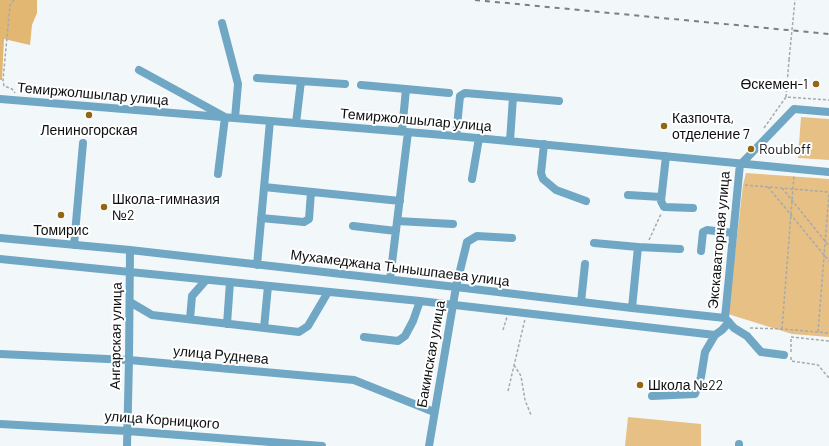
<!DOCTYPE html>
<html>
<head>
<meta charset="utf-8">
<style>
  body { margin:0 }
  canvas { display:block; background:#f2f7fa }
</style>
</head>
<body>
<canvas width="829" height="446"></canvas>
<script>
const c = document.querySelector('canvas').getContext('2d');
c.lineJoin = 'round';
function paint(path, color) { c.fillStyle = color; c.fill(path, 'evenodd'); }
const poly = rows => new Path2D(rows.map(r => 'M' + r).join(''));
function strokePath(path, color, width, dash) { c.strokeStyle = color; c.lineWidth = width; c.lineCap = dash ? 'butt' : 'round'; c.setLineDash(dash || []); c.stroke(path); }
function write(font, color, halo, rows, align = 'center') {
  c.font = font + ' Barlow,sans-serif'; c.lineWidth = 4; c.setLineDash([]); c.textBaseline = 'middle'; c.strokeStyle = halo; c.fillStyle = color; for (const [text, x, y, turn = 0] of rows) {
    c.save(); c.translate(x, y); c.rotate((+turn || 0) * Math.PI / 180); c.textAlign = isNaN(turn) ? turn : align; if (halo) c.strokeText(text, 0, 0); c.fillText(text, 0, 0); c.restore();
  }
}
const green = poly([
  [801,117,829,119,829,160,798,158],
  [746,173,829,179,829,337,792,334,728,314,743,185],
  [628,417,701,424,701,446,625,446]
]);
const forest = poly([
  [0,0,37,0,37,13,32,25,30,45,4,39,2,80,0,80]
]);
const path = poly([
  [14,0,10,5,3,80,4,86,12,89,15,93],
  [786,97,789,60],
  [764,128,786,97,829,100],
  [745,185,829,192],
  [768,187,829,261],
  [782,188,829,246],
  [649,240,661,214],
  [750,328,782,329,829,333],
  [782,329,794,175],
  [503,330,507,317],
  [818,332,829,194],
  [791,352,791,337,829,341],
  [791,357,791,361,818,365,829,378],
  [514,365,521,376,525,400,531,415],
  [508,391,525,319]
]);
const minor = poly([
  [222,23,238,84,235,118],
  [139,70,225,117,218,174],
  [257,78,301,81],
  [361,85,406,89,402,131],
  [406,89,449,93],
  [513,97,559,101],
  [0,99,456,136,829,172],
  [296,123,301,81,345,84],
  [456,136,460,96,465,93,513,97,510,141],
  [544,144,541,173,543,179,556,190,586,201],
  [666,156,661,201,664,207,693,208],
  [741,164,794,109,829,112],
  [472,179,479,138],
  [264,187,400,201],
  [628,195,661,197],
  [261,218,304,222,309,219,311,192],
  [397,221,453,224],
  [353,226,396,231],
  [0,238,130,250,456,287,632,308,725,318,734,328,747,336,761,352,784,355],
  [594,243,638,247],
  [74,245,83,143],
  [701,251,703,232,707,230,733,233],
  [0,259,420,301,715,335],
  [257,265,270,121],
  [390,279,408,132],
  [130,302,152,315,299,332,308,326,328,292],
  [581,302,585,264],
  [632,308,638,247,680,249],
  [725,318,740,164],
  [190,319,192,296,206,280],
  [227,324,230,282],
  [264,328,268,286],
  [364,337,398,341,405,336,413,321,420,301],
  [0,354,129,360,354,380,434,412],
  [652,396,695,394,701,377,705,352,715,335,722,330,729,322],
  [0,424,127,431,322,446],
  [127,446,129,360,130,250],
  [429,446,456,287,467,242,477,236,512,238],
  [739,446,739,444]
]);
const rail = poly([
  [475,0,829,34]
]);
const pathBridge = poly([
  [789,60,795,0]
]);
const markers = [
  [816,84,4,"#926711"],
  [89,115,4,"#926711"],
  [664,126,4,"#926711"],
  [751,149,4,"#926711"],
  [104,207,4,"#926711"],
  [61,215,4,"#926711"],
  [640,385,4,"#926711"]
];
const poiNames = [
  ["Өскемен-1",808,84,"right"],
  ["Казпочта,",672,118],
  ["отделение 7",672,134],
  ["Лениногорская",89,130,"center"],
  ["Roubloff",759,149],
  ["Школа-гимназия",112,199],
  ["№2",112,215],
  ["Томирис",61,230,"center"],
  ["Школа №22",648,385]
];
const streetNames = [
  ["Темиржолшылар улица",93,94,5],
  ["Темиржолшылар улица",416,120,5],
  ["Экскаваторная улица",719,240,-85],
  ["Мухамеджана Тынышпаева улица",400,268,7],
  ["Ангарская улица",116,336,-89],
  ["Бакинская улица",431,354,-80],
  ["улица Руднева",221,355,5],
  ["улица Корницкого",162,420,4]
];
paint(green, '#e6c084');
paint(forest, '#e2b772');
strokePath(path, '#a6aaad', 1.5, [3, 2]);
strokePath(minor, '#6fa7c4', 8);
strokePath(rail, '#7c7f81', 2, [5, 5]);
strokePath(pathBridge, '#a6aaad', 1.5, [3, 2]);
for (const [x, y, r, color] of markers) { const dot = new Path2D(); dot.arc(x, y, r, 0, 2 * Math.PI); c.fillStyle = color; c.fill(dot); strokePath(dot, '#fff', 1.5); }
write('14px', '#0d0f10', '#fff', poiNames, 'left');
write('14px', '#0d0f10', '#fff', streetNames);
</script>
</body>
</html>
